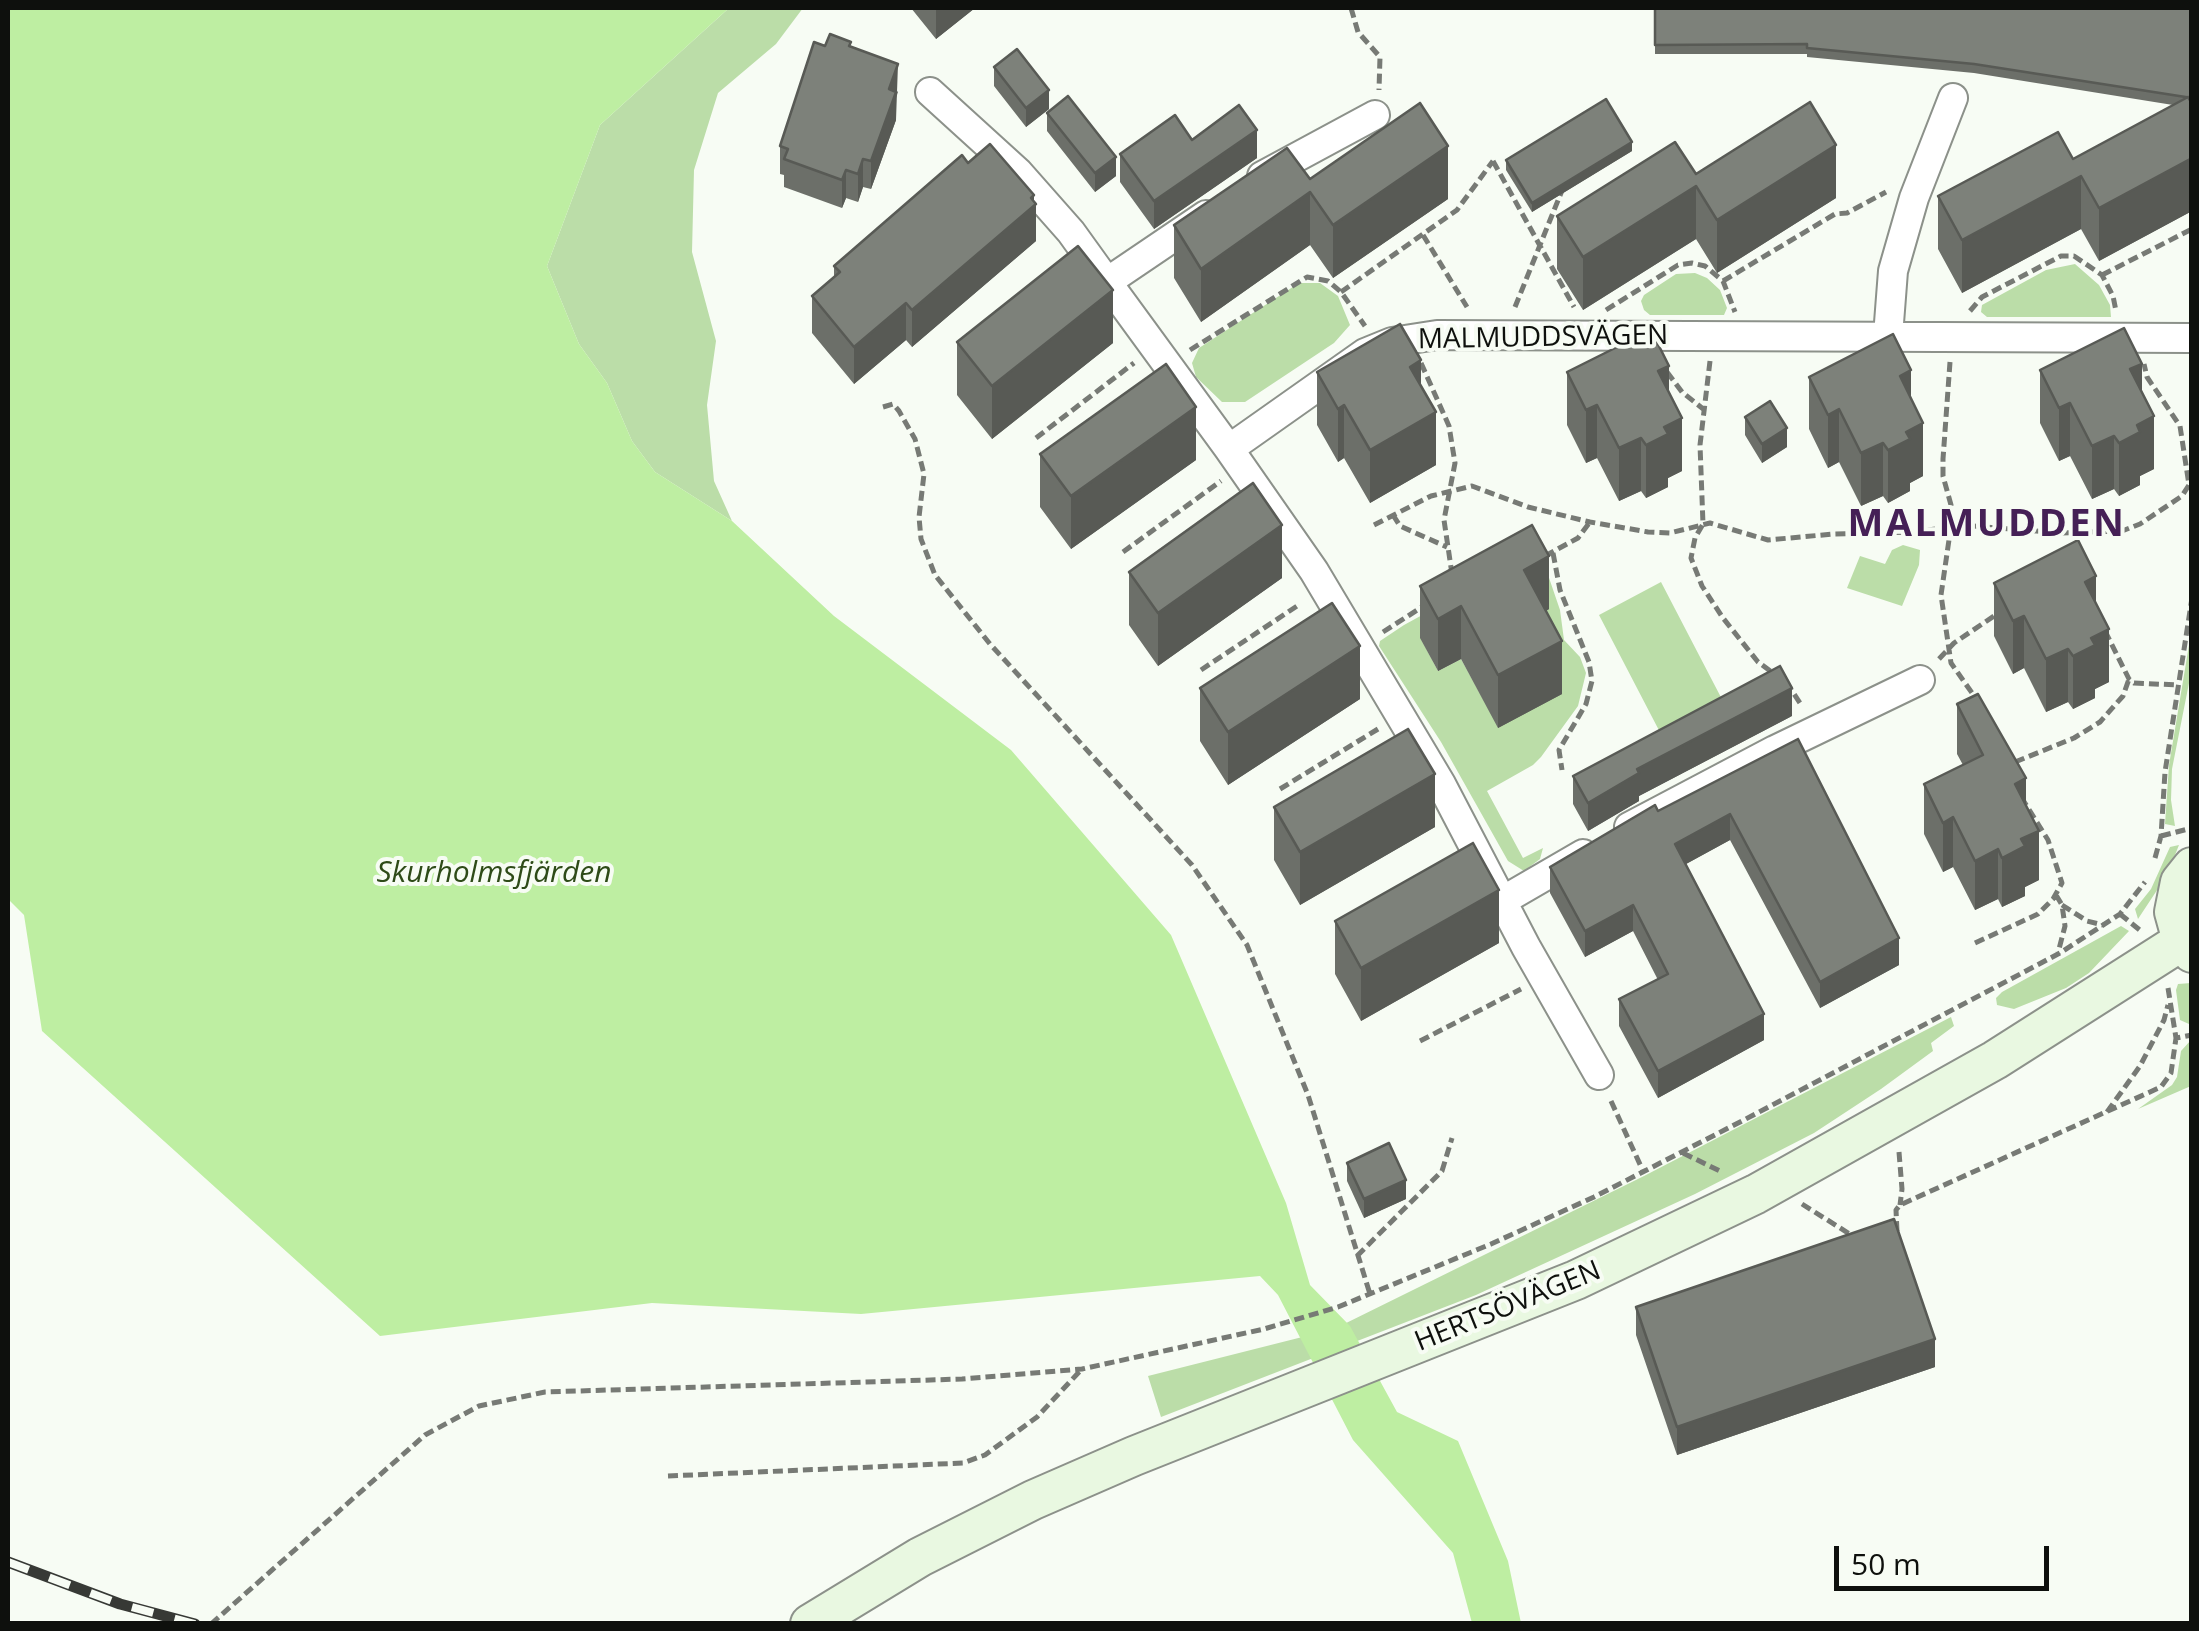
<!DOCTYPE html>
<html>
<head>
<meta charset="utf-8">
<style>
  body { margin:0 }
  #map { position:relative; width:2199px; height:1631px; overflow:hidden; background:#f7fcf4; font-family:"Open Sans",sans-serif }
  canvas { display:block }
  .frame { position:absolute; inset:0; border:10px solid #0e100d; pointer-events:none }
  .scale { position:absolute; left:1834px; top:1546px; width:215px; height:45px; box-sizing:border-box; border:5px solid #0e100d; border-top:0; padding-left:12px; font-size:30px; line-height:35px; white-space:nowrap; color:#0e100d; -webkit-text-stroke:8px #f7fcf4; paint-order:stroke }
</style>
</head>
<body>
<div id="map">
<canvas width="2199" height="1631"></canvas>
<div class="frame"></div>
<div class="scale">50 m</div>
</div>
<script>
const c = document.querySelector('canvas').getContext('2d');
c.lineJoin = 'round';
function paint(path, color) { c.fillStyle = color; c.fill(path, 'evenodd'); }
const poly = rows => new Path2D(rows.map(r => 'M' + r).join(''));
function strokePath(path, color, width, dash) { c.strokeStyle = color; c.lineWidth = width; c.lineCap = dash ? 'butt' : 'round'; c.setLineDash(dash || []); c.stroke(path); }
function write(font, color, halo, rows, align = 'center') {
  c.font = font + ' "Open Sans",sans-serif'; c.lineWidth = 8; c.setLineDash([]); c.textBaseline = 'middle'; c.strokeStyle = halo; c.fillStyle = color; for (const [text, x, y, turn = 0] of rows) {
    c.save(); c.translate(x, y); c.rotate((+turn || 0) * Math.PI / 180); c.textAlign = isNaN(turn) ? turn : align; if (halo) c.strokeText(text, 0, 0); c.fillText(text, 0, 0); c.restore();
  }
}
const green = poly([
  [729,8,803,8,776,44,718,93,694,170,692,252,716,341,707,405,714,481,732,521,655,472,632,441,607,383,579,344,547,266,600,125],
  [2075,264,2099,285,2110,305,2111,317,1987,317,1981,312,1982,305,2046,270],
  [1695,273,1707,278,1720,290,1727,308,1724,315,1650,315,1644,310,1641,301,1644,295,1676,274],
  [1299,283,1320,283,1338,296,1350,325,1334,343,1245,402,1222,402,1196,377,1192,363,1199,348],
  [1903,545,1920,550,1919,565,1902,606,1847,588,1860,556,1885,564,1892,550],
  [1546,569,1560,610,1564,640,1580,657,1586,673,1578,706,1541,757,1533,765,1487,791,1523,858,1543,848,1540,859,1524,871,1508,861,1441,742,1379,646,1380,641,1404,625,1446,602,1421,639,1438,671,1461,659,1499,728,1524,623],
  [1661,582,1726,707,1664,740,1599,615],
  [2191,633,2191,673,2172,769,2171,800,2175,826,2165,824,2169,765],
  [2179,845,2167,875,2138,919,2135,909,2151,889,2170,847],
  [2121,926,2129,931,2089,973,2066,988,2014,1009,1997,1005,1996,998,2002,992],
  [2191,983,2191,1023,2189,1024,2180,1020,2176,990,2178,984],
  [1951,1017,1954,1026,1931,1043,1933,1051,1881,1089,1814,1133,1695,1194,1476,1295,1161,1417,1148,1376,1334,1329,1644,1176],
  [2191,1040,2191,1086,2138,1109,2172,1085,2177,1077,2181,1051]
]);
const water = poly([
  [8,8,729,8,600,125,547,266,579,344,607,383,632,441,655,472,732,521,834,616,1011,750,1171,935,1286,1203,1310,1285,1350,1326,1397,1412,1458,1441,1508,1561,1521,1623,1472,1623,1453,1553,1353,1440,1278,1295,1260,1276,861,1314,652,1303,380,1336,42,1031,24,915,8,899]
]);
const path = poly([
  [1351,8,1358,32,1380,57,1379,90],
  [1493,161,1574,307],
  [1423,235,1467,307],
  [2102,275,2192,229],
  [1723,281,1835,214,1847,213,1886,192],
  [1341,292,1457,210,1493,161],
  [1515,307,1563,188],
  [1606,310,1678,265,1692,263,1705,266,1723,281,1735,312],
  [1970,311,1982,297,2061,256,2074,256,2102,275,2113,296,2116,311],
  [1190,350,1307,277,1328,281,1341,292,1365,326],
  [1710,361,1700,445,1703,524,1695,538,1691,558,1702,586,1723,618,1758,662,1773,673],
  [1950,362,1943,459,1943,476,1951,505,1951,526,1941,595,1951,663,1977,700],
  [1421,363,1449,426,1455,463,1444,520,1452,574],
  [1667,372,1682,392,1707,412],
  [883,407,893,404,899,411,915,439,924,474,919,517,921,539,935,575,990,644,1192,865,1247,945,1308,1095,1370,1294],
  [1036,438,1134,363],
  [1393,515,1400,526,1447,547],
  [1374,525,1431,496,1472,486,1528,507,1590,522,1648,532,1670,533,1710,523,1768,540,1833,534,1916,532,1961,525,2061,533,2122,531,2140,524,2182,496,2189,485,2180,426,2147,377,2144,364],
  [1123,552,1221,481],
  [1553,553,1560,590,1589,662,1592,681,1586,704,1559,750,1562,770],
  [1545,556,1578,538,1590,522],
  [2105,631,2129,679,2134,683,2178,685],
  [1383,632,1425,605],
  [1939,659,1954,643,1997,614],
  [1201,670,1300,604],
  [1786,682,1802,706],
  [2015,762,2074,738,2100,722,2123,696,2129,679],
  [1280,789,1378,729],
  [2161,836,2192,828],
  [2155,858,2161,836,2165,772,2192,598],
  [2056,895,2062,905,2065,926,2058,953],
  [2062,905,2087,921,2103,925],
  [2120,914,2141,931],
  [1975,943,2038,914,2053,899,2062,883,2048,840,2023,800],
  [2168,988,2176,1038,2192,1035],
  [1420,1041,1521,989],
  [1611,1101,1643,1171],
  [2107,1112,2140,1066,2164,1020,2168,1005],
  [1899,1152,1902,1189,1900,1205],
  [1683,1153,1722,1172],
  [1802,1204,1856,1238],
  [1897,1231,1896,1210,1900,1205,2161,1087,2171,1073,2176,1038],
  [1357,1256,1442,1171,1452,1138],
  [668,1476,963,1463,985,1455,1037,1417,1080,1371],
  [211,1624,425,1435,479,1406,545,1392,962,1379,1082,1369,1264,1329,1338,1307,1491,1244,1594,1197,1742,1121,2060,953,2120,914,2145,882]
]);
const minor = poly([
  [930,92,1018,172,1071,232,1107,282],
  [1262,176,1375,115],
  [1206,215,1107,282,1229,449,1314,571,1441,784,1526,947,1599,1075],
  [1888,336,1893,271,1914,198,1953,98],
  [1229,449,1365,353,1392,342,1437,335,2192,338],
  [1629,827,1775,750,1920,680],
  [1502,901,1583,854]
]);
const secondary = poly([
  [2192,867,2180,882,2174,912,2182,941,2192,953],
  [810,1624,920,1557,1033,1500,1134,1456,1576,1280,1756,1194,1995,1060,2182,941]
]);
const rail = poly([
  [8,1562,120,1604,195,1624]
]);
const wall = poly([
  [911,8,975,8,936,39],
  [1655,8,2192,8,2192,211,2099,261,2081,229,1962,293,1938,249,1938,196,2073,159,2173,105,1974,73,1807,57,1807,54,1655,54],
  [825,46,851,47,898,92,896,98,896,120,871,189,863,187,858,202,846,198,842,208,784,187,784,175,780,174,780,146],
  [994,67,1049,109,1026,127,994,86],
  [1047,113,1116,176,1095,192,1047,131],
  [1192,140,1257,158,1154,229,1120,182,1120,154],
  [1632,151,1532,212,1506,170,1506,160],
  [968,163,1034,201,1036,241,912,347,906,340,854,384,812,333,812,296,834,277,834,266],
  [1696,174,1836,198,1717,273,1696,239,1583,310,1557,269,1557,216],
  [1310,179,1448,199,1333,278,1310,245,1201,322,1174,278,1174,225],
  [957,342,1113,343,992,439,957,395],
  [2040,370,2142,392,2154,469,2140,476,2140,485,2119,496,2114,489,2092,499,2070,456,2059,461,2040,423],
  [1317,372,1421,386,1436,465,1370,503,1344,458,1338,462,1317,425],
  [1567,372,1669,394,1682,471,1668,478,1668,487,1646,498,1641,491,1619,501,1597,458,1586,463,1567,425],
  [1809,377,1911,399,1923,476,1910,483,1910,491,1888,503,1883,496,1861,506,1839,462,1828,468,1809,429],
  [1745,417,1787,447,1762,463,1745,435],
  [1040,454,1196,460,1071,549,1040,507],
  [1129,572,1282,578,1158,666,1129,625],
  [1994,583,2096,604,2109,682,2095,689,2095,698,2073,709,2068,702,2046,712,2024,668,2013,674,1994,636],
  [1420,586,1549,609,1546,611,1562,694,1498,728,1461,659,1438,671,1420,638],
  [1200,688,1360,699,1228,785,1200,741],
  [1957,704,2026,806,2039,880,2025,887,2025,896,2002,907,1998,899,1975,910,1953,867,1943,872,1924,834,1924,784,1963,765,1957,754],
  [1792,716,1639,796,1639,801,1588,831,1573,804,1573,776],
  [1798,739,1899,965,1820,1008,1730,840,1686,864,1764,1040,1658,1098,1619,1026,1619,999,1658,980,1633,931,1585,957,1550,893,1550,867],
  [1274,807,1435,827,1300,905,1274,860],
  [1335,921,1499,943,1361,1021,1335,974],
  [1347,1163,1406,1199,1364,1218,1347,1181],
  [1636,1307,1935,1367,1677,1455,1636,1335]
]);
const shadedWall = poly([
  [936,8,975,8,936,39],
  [898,64,896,120,871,189,871,161,889,89],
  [1049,90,1049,109,1026,127,1026,108],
  [1257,130,1257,158,1154,229,1154,201],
  [1632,142,1632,151,1532,212,1532,203],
  [1836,145,1836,198,1717,273,1717,220],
  [1448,146,1448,199,1333,278,1333,225],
  [1116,157,1116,176,1095,192,1095,173],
  [2192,158,2192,211,2099,261,2099,208],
  [863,159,863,187,858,202,858,174],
  [846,170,846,198,842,208,842,180],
  [2081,176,2081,229,1962,293,1962,240],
  [1696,186,1696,239,1583,310,1583,257],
  [1310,192,1310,245,1201,322,1201,269],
  [1034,195,1034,207,1036,204,1036,241,912,347,912,310],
  [1113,290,1113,343,992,439,992,386],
  [906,303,906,340,854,384,854,347],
  [1421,360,1421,413,1410,367],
  [2142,364,2142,417,2130,369],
  [1669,366,1669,418,1658,371],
  [1911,370,1911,423,1900,376],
  [2070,403,2070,456,2059,461,2059,408],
  [1344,405,1344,458,1338,462,1338,409],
  [1597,405,1597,458,1586,463,1586,410],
  [1196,407,1196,460,1071,549,1071,496],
  [1839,409,1839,462,1828,468,1828,415],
  [1436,412,1436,465,1370,503,1370,450],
  [2154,416,2154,469,2140,476,2140,485,2119,496,2119,443,2137,425],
  [1682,418,1682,471,1668,478,1668,487,1646,498,1646,445,1664,427],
  [1923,423,1923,476,1910,483,1910,491,1888,503,1888,450,1906,432],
  [1787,428,1787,447,1762,463,1762,444],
  [2114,436,2114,489,2092,499,2092,446],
  [1641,438,1641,491,1619,501,1619,448],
  [1883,443,1883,496,1861,506,1861,453],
  [1282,525,1282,578,1158,666,1158,613],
  [1549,556,1549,609,1524,623,1524,570],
  [2096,576,2096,629,2085,582],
  [1461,606,1461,659,1438,671,1438,619],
  [2024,616,2024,668,2013,674,2013,621],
  [2109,629,2109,682,2095,689,2095,698,2073,709,2073,656,2091,638],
  [1562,641,1562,694,1498,728,1498,675],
  [1360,646,1360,699,1228,785,1228,732],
  [2068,649,2068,702,2046,712,2046,659],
  [1792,688,1792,716,1639,796,1639,801,1588,831,1588,803,1637,769],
  [1435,774,1435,827,1300,905,1300,852],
  [2026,778,2026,828,2015,784],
  [1730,814,1730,840,1675,870,1675,844],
  [1953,817,1953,867,1943,872,1943,823],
  [2039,831,2039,880,2025,887,2025,896,2002,907,2002,858,2021,839],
  [1998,849,1998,899,1975,910,1975,861],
  [1499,890,1499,943,1361,1021,1361,968],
  [1633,905,1633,931,1585,957,1585,931],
  [1899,938,1899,965,1820,1008,1820,982],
  [1764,1014,1764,1040,1658,1098,1658,1071],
  [1406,1180,1406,1199,1364,1218,1364,1199],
  [1935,1339,1935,1367,1677,1455,1677,1427]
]);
const building = poly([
  [1655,8,2192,8,2192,98,1974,64,1807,48,1807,44,1655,45,1655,8],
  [830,34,851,42,849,46,898,64,889,89,896,92,871,161,863,159,858,174,846,170,842,180,784,159,788,149,780,146,814,42,825,46,830,34],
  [1017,49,1049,90,1026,108,994,67,1017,49],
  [1068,96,1116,157,1095,173,1047,113,1068,96],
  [2188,97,2192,104,2192,158,2099,208,2081,176,1962,240,1938,196,2058,132,2073,159,2188,97],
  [1606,99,1632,142,1532,203,1506,160,1606,99],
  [1810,102,1836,145,1717,220,1696,186,1583,257,1557,216,1675,142,1696,174,1810,102],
  [1420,103,1448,146,1333,225,1310,192,1201,269,1174,225,1287,148,1310,179,1420,103],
  [1239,105,1257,130,1154,201,1120,154,1175,115,1192,140,1239,105],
  [990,144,1034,195,1031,198,1036,204,912,310,906,303,854,347,812,296,840,272,834,266,962,155,968,163,990,144],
  [1078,246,1113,290,992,386,957,342,1078,246],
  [1400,324,1421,360,1410,367,1436,412,1370,450,1344,405,1338,409,1317,372,1400,324],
  [2124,328,2142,364,2130,369,2154,416,2137,425,2140,432,2119,443,2114,436,2092,446,2070,403,2059,408,2040,370,2124,328],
  [1651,330,1669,366,1658,371,1682,418,1664,427,1668,434,1646,445,1641,438,1619,448,1597,405,1586,410,1567,372,1651,330],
  [1893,334,1911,370,1900,376,1923,423,1906,432,1910,439,1888,450,1883,443,1861,453,1839,409,1828,415,1809,377,1893,334],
  [1166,364,1196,407,1071,496,1040,454,1166,364],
  [1770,401,1787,428,1762,444,1745,417,1770,401],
  [1253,483,1282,525,1158,613,1129,572,1253,483],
  [1532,525,1549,556,1524,570,1562,641,1498,675,1461,606,1438,619,1420,586,1532,525],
  [2078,540,2096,576,2085,582,2109,629,2091,638,2095,645,2073,656,2068,649,2046,659,2024,616,2013,621,1994,583,2078,540],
  [1332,603,1360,646,1228,732,1200,688,1332,603],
  [1780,666,1792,688,1637,769,1639,773,1588,803,1573,776,1780,666],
  [1978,694,2026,778,2015,784,2039,831,2021,839,2025,846,2002,858,1998,849,1975,861,1953,817,1943,823,1924,784,1983,755,1957,704,1978,694],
  [1408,729,1435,774,1300,852,1274,807,1408,729],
  [1798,739,1899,938,1820,982,1730,814,1675,844,1764,1014,1658,1071,1619,999,1668,974,1633,905,1585,931,1550,867,1655,805,1658,811,1798,739],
  [1473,843,1499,890,1361,968,1335,921,1473,843],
  [1389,1143,1406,1180,1364,1199,1347,1163,1389,1143],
  [1894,1219,1935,1339,1677,1427,1636,1307,1894,1219]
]);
const streetNames = [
  ["MALMUDDSVÄGEN",1543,338,-1],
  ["HERTSÖVÄGEN",1508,1307,-22]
];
const waterNames = [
  ["Skurholmsfjärden",494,873]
];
const districtNames = [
  ["MALMUDDEN",1987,525]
];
paint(green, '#bbdda8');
paint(water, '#beeea2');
strokePath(minor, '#8c918a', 32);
strokePath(secondary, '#8c918a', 42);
strokePath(path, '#777a75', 5, [10, 5]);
strokePath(minor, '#fff', 28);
strokePath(secondary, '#e9f8e1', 38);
strokePath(rail, '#373935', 11);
strokePath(rail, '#f7fcf4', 8, [22]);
paint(wall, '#6c6f69');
paint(shadedWall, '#585a55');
paint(building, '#7d817a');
strokePath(building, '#585a55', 2.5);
write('28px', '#0e100d', '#f7fcf4', streetNames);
write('italic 30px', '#2e4b18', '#f7fcf4', waterNames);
c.letterSpacing = '2.5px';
write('bold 38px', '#452056', '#f7fcf4', districtNames);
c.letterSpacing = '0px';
</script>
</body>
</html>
